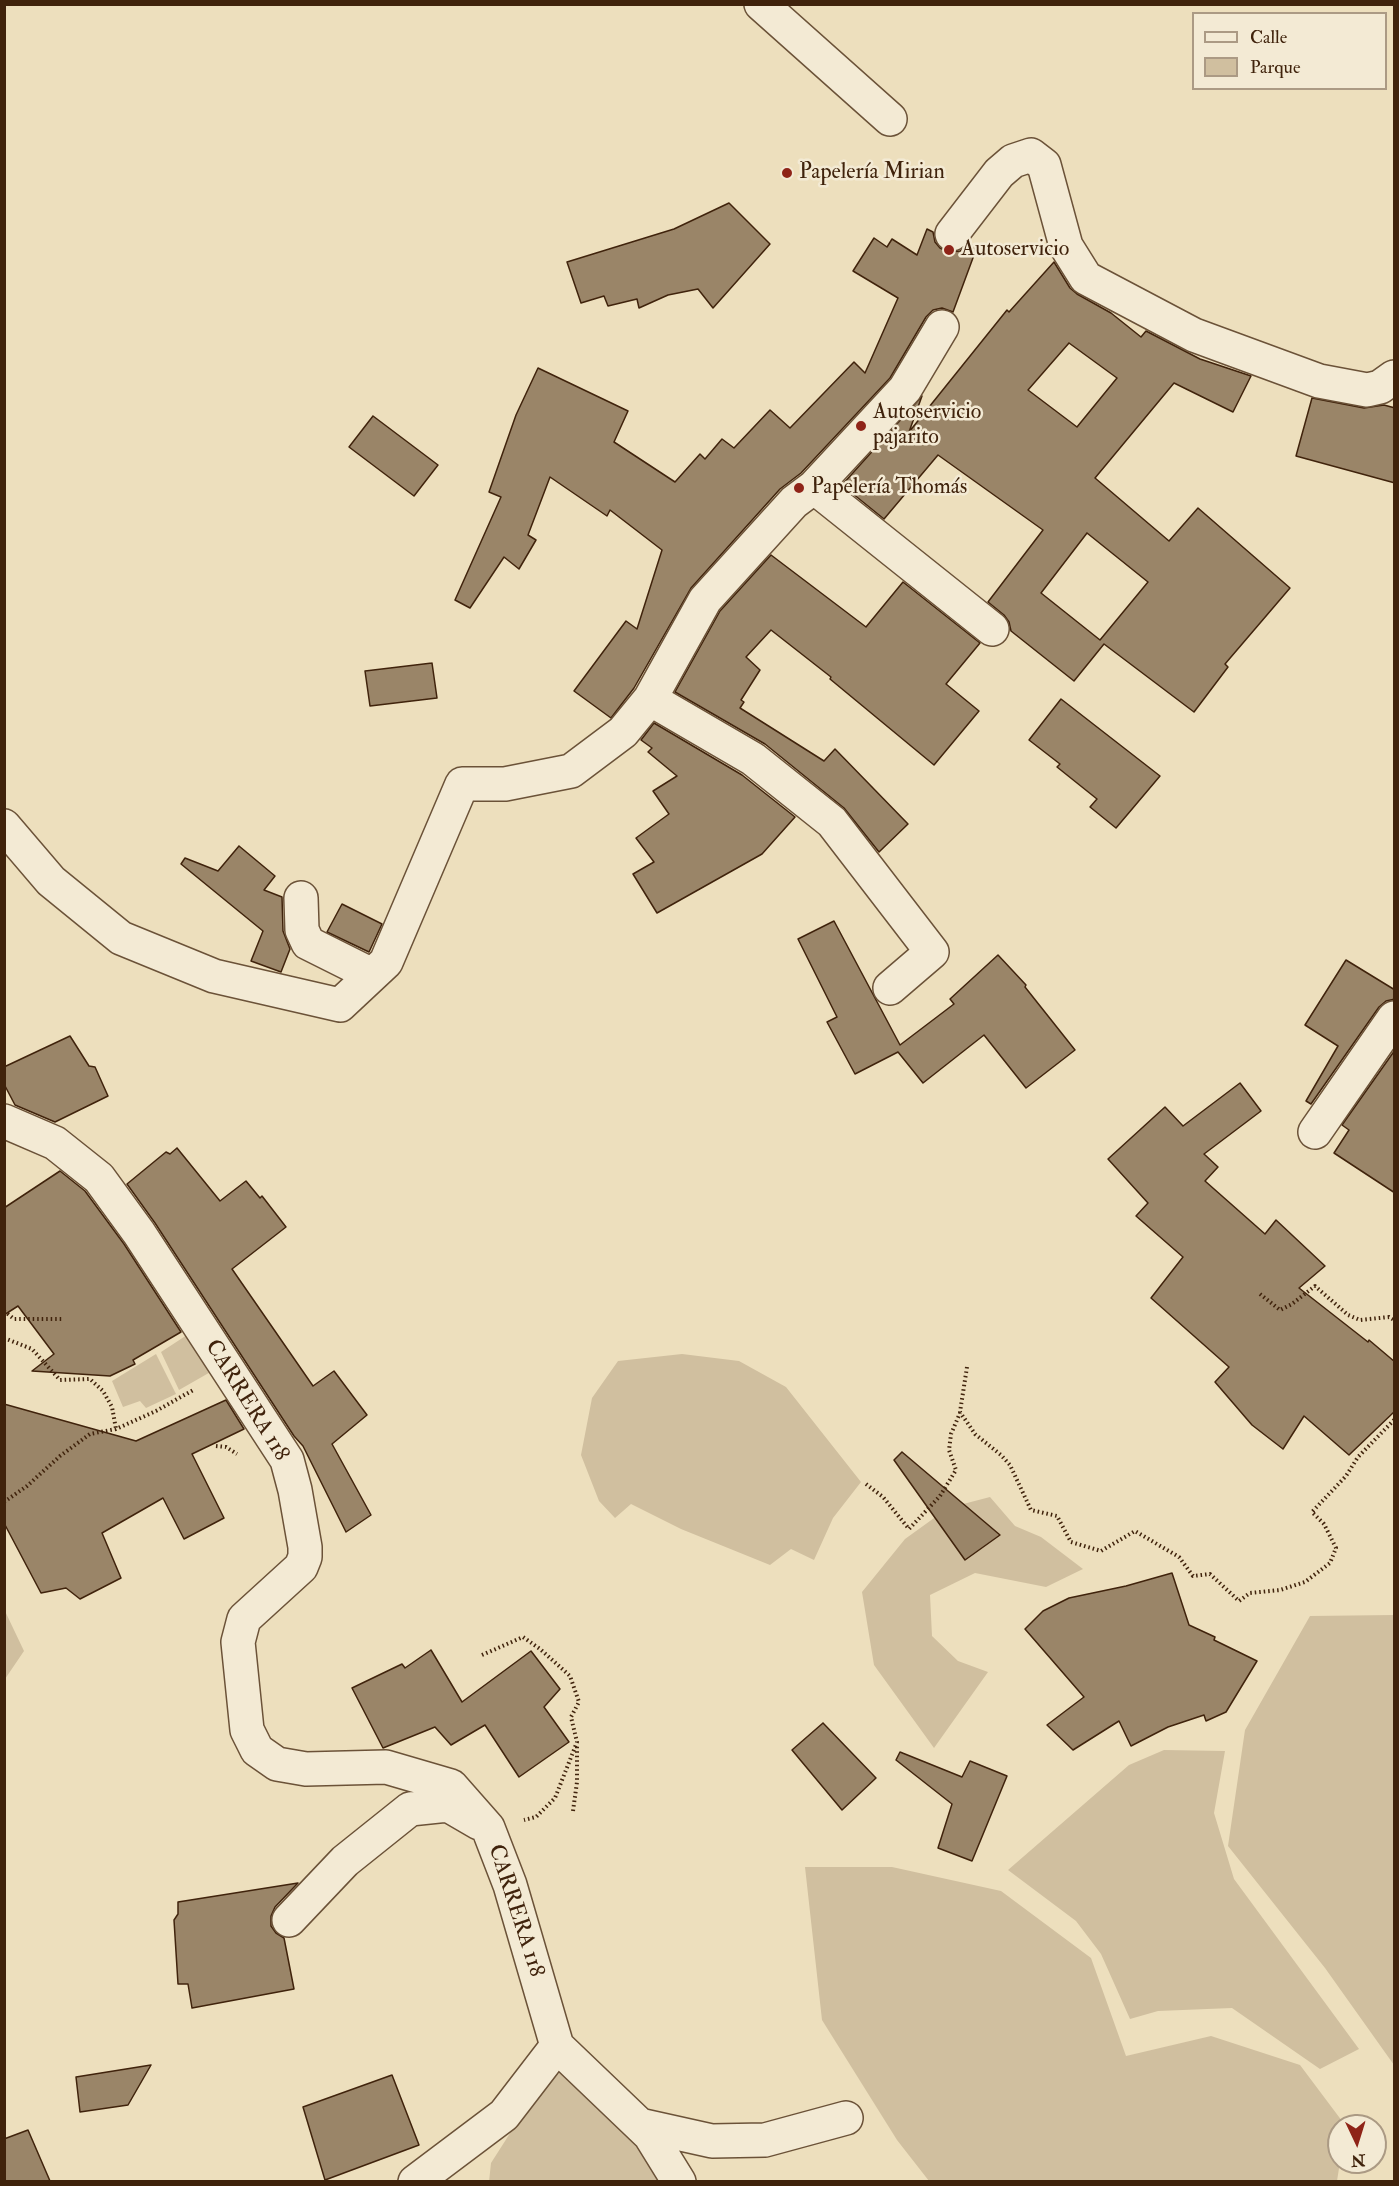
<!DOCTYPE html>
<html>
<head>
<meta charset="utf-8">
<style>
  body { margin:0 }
  #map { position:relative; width:1399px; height:2186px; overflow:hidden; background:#eddfbd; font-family:"IM FELL Double Pica",serif }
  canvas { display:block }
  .frame { position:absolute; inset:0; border:6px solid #40230c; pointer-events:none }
  .legend { position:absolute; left:1192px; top:12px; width:195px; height:78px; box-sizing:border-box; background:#f3ead4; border:2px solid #ab9a84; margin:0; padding:8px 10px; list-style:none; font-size:18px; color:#40230c }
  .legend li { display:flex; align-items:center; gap:12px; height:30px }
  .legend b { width:30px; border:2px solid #ab9a84 }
  .north { position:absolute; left:1327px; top:2114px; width:60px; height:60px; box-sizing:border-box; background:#f3ead4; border:2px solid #ab9a84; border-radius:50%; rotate:176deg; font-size:16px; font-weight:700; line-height:24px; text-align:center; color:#40230c }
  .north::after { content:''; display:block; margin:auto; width:21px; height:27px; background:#8f2418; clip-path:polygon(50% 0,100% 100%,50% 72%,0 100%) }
</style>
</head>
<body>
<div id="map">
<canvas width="1399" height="2186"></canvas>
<div class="frame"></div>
<ul class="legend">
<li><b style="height:8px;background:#f3ead4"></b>Calle</li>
<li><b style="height:16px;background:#d0bf9f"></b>Parque</li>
</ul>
<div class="north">N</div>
</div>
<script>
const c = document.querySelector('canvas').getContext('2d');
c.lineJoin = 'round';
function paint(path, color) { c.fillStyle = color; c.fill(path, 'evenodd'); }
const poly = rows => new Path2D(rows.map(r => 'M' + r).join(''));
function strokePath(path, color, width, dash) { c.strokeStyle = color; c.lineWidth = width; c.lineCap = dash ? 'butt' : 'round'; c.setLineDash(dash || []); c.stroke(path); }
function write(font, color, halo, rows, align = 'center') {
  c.font = font + ' "IM FELL Double Pica",serif'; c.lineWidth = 5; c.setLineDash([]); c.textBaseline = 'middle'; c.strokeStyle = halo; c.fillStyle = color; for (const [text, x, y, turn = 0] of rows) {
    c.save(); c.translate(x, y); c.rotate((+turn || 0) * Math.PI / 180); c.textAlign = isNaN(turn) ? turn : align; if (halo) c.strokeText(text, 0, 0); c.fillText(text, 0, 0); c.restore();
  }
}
const green = poly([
  [187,1335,214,1370,179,1390,161,1352],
  [156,1354,176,1394,146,1408,140,1401,123,1407,112,1381],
  [682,1354,739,1361,786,1387,861,1482,833,1518,814,1560,791,1549,770,1565,681,1529,631,1504,615,1518,599,1501,581,1455,592,1398,618,1361],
  [990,1497,1015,1526,1041,1537,1083,1569,1046,1587,975,1573,930,1595,932,1636,958,1661,988,1672,934,1748,874,1665,862,1592,905,1539,948,1508],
  [4,1609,24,1651,5,1679,4,1679],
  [1394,1615,1394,2065,1325,1968,1228,1846,1245,1730,1310,1616],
  [1164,1750,1225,1751,1214,1813,1234,1879,1359,2049,1320,2069,1232,2008,1158,2011,1130,2019,1101,1954,1076,1921,1008,1870,1129,1765],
  [805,1867,892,1867,1001,1891,1091,1958,1126,2056,1211,2036,1300,2065,1345,2125,1339,2126,1340,2162,1337,2181,929,2181,897,2140,822,2020],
  [561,2072,623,2126,665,2182,489,2182,491,2163,537,2091]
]);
const building = poly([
  [729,203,770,244,713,308,698,289,668,295,639,308,637,299,608,306,604,296,581,303,567,262,674,229,729,203],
  [927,229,933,232,935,242,940,248,949,252,960,251,968,244,977,247,953,312,942,308,933,310,926,317,890,378,801,473,780,489,691,588,634,688,611,718,574,691,626,621,637,629,662,550,610,510,607,516,550,477,528,535,536,540,519,569,504,557,470,608,455,600,501,497,489,492,516,415,538,368,628,411,614,442,675,482,700,454,705,459,722,439,734,448,770,410,790,428,854,362,865,373,898,298,853,271,874,238,887,247,892,239,917,255,927,229],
  [1054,262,1070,288,1077,294,1111,313,1141,337,1146,331,1200,359,1251,376,1233,412,1174,383,1095,478,1169,541,1198,508,1290,588,1225,664,1228,667,1194,712,1104,644,1074,681,1011,631,1009,622,1004,615,988,602,1043,530,938,455,884,519,842,485,922,396,909,432,1007,310,1009,312,1054,262],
  [1069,343,1117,378,1077,427,1028,390,1069,343],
  [1087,533,1148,582,1100,640,1041,593,1087,533],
  [1312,398,1364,408,1384,405,1395,408,1395,483,1296,456,1312,398],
  [373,416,438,465,414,496,349,447,373,416],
  [771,555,866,627,903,582,980,643,946,684,979,711,934,765,830,679,831,677,771,630,746,657,760,670,741,700,744,702,740,708,824,761,835,749,908,824,879,852,844,808,765,744,675,692,720,611,771,555],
  [432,663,437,698,370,706,365,671,432,663],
  [1061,699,1160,776,1116,828,1090,807,1097,799,1057,767,1060,764,1029,740,1061,699],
  [654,723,742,775,795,817,762,854,657,913,633,874,654,862,636,838,669,814,653,791,677,776,648,752,652,748,641,740,654,723],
  [239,846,275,876,264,890,282,897,283,931,290,949,281,972,251,961,263,931,181,864,185,858,218,871,239,846],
  [342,904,382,924,369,952,327,932,342,904],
  [834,921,900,1045,954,1004,950,999,998,955,1026,985,1025,987,1075,1050,1026,1088,984,1035,923,1083,898,1052,855,1074,827,1022,837,1017,798,939,834,921],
  [1346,960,1395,990,1395,999,1386,1001,1379,1007,1311,1104,1306,1101,1338,1046,1305,1025,1346,960],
  [70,1036,89,1066,95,1067,108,1096,55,1122,15,1105,4,1084,4,1067,70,1036],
  [1395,1050,1395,1193,1334,1153,1349,1130,1342,1125,1395,1050],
  [1240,1083,1261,1111,1204,1154,1218,1167,1205,1181,1265,1234,1276,1220,1325,1266,1299,1288,1368,1342,1369,1340,1395,1362,1395,1411,1349,1455,1304,1416,1283,1449,1252,1425,1215,1382,1229,1367,1151,1298,1183,1257,1136,1216,1148,1203,1108,1159,1165,1107,1183,1126,1240,1083],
  [177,1148,220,1201,246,1181,260,1198,262,1196,286,1227,232,1269,313,1386,334,1371,367,1415,332,1444,371,1515,346,1532,303,1446,294,1436,155,1223,127,1184,166,1152,170,1154,177,1148],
  [60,1171,85,1191,124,1244,181,1332,133,1360,135,1364,110,1376,32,1371,54,1354,18,1306,4,1315,4,1208,60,1171],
  [226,1400,244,1429,192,1454,224,1518,184,1539,163,1498,102,1533,121,1578,80,1599,66,1588,41,1593,4,1523,4,1404,136,1441,226,1400],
  [902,1452,1000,1535,965,1560,894,1460,902,1452],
  [1172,1573,1189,1625,1215,1637,1214,1640,1257,1661,1226,1712,1206,1721,1204,1715,1168,1727,1131,1746,1119,1721,1073,1750,1047,1725,1084,1697,1025,1629,1043,1611,1069,1598,1126,1586,1172,1573],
  [431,1650,462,1702,531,1651,560,1689,544,1707,569,1742,519,1777,485,1725,451,1745,435,1727,383,1748,352,1688,402,1664,405,1668,431,1650],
  [823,1723,876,1778,842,1810,792,1750,823,1723],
  [900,1752,962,1777,970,1761,1007,1776,972,1861,938,1848,952,1804,896,1760,900,1752],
  [298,1883,275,1907,271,1916,271,1926,276,1933,284,1938,294,1989,192,2008,188,1984,178,1984,174,1920,178,1914,178,1902,298,1883],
  [151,2065,128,2105,80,2112,76,2077,151,2065],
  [392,2075,419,2145,325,2180,303,2107,392,2075],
  [28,2130,50,2181,4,2181,4,2139,28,2130]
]);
const path = poly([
  [1260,1294,1280,1310,1292,1304,1315,1286,1348,1315,1360,1320,1389,1317,1394,1320],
  [4,1311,14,1319,62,1319],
  [4,1338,32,1349,60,1380,90,1379,103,1391,112,1407,116,1429],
  [967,1367,960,1412,975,1434,1001,1455,1010,1465,1031,1510,1057,1516,1071,1542,1101,1551,1135,1531,1179,1557,1193,1576,1210,1574,1239,1601,1250,1593,1280,1590,1305,1582,1330,1563,1336,1548,1324,1524,1312,1512,1346,1476,1358,1457,1394,1420],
  [216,1446,226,1447,237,1454],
  [866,1484,883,1497,909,1529,940,1496,956,1470,949,1450,951,1434,960,1413],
  [4,1502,27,1486,60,1456,90,1434,116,1429,156,1411,195,1389],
  [482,1655,523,1637,540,1649,570,1676,579,1702,571,1717,577,1742,555,1798,536,1817,524,1820],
  [573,1811,577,1782,577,1745]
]);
const minor = poly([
  [761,4,890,119],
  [952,234,999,173,1013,161,1031,155,1044,165,1066,246,1086,278,1194,335,1319,381,1367,390,1380,387,1394,377],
  [814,487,992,629],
  [650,699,753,759,832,822,932,952,890,988],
  [4,826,51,881,121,938,214,976,340,1005,386,962,462,784,505,784,571,771,623,732,650,699,705,600,794,502,814,487,905,389,942,327],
  [301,898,302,930,308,943,372,975],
  [4,1121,55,1143,99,1178,139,1233,287,1460,295,1490,305,1547,305,1557,301,1567,244,1619,238,1642,247,1730,257,1750,277,1764,306,1769,386,1767,451,1786,488,1828,510,1885,557,2046,650,2135,679,2182],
  [1315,1132,1394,1018],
  [289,1920,345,1861,410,1809,448,1805,479,1823],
  [640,2125,712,2141,765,2140,846,2118],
  [415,2182,504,2115,557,2046]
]);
const markers = [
  [787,173,6,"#8f2418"],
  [949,250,6,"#8f2418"],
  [861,426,6,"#8f2418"],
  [799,488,6,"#8f2418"]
];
const poiNames = [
  ["Papelería Mirian",799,173],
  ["Autoservicio",961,250],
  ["Autoservicio",873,413],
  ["pajarito",873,438],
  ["Papelería Thomás",811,488]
];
const streetNames = [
  ["CARRERA 118",246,1401,58],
  ["CARRERA 118",515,1911,72]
];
paint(green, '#d0bf9f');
paint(building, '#9a8568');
strokePath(building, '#40230c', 1.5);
strokePath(minor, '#6b5238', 36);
strokePath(path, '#40230c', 4, [1.5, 3]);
strokePath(minor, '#f3ead4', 33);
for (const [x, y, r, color] of markers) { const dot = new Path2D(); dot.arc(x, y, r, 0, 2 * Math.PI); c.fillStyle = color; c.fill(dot); strokePath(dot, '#f3ead4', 2); }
write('22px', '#40230c', '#f3ead4', poiNames, 'left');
write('22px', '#40230c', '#f3ead4', streetNames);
</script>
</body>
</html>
